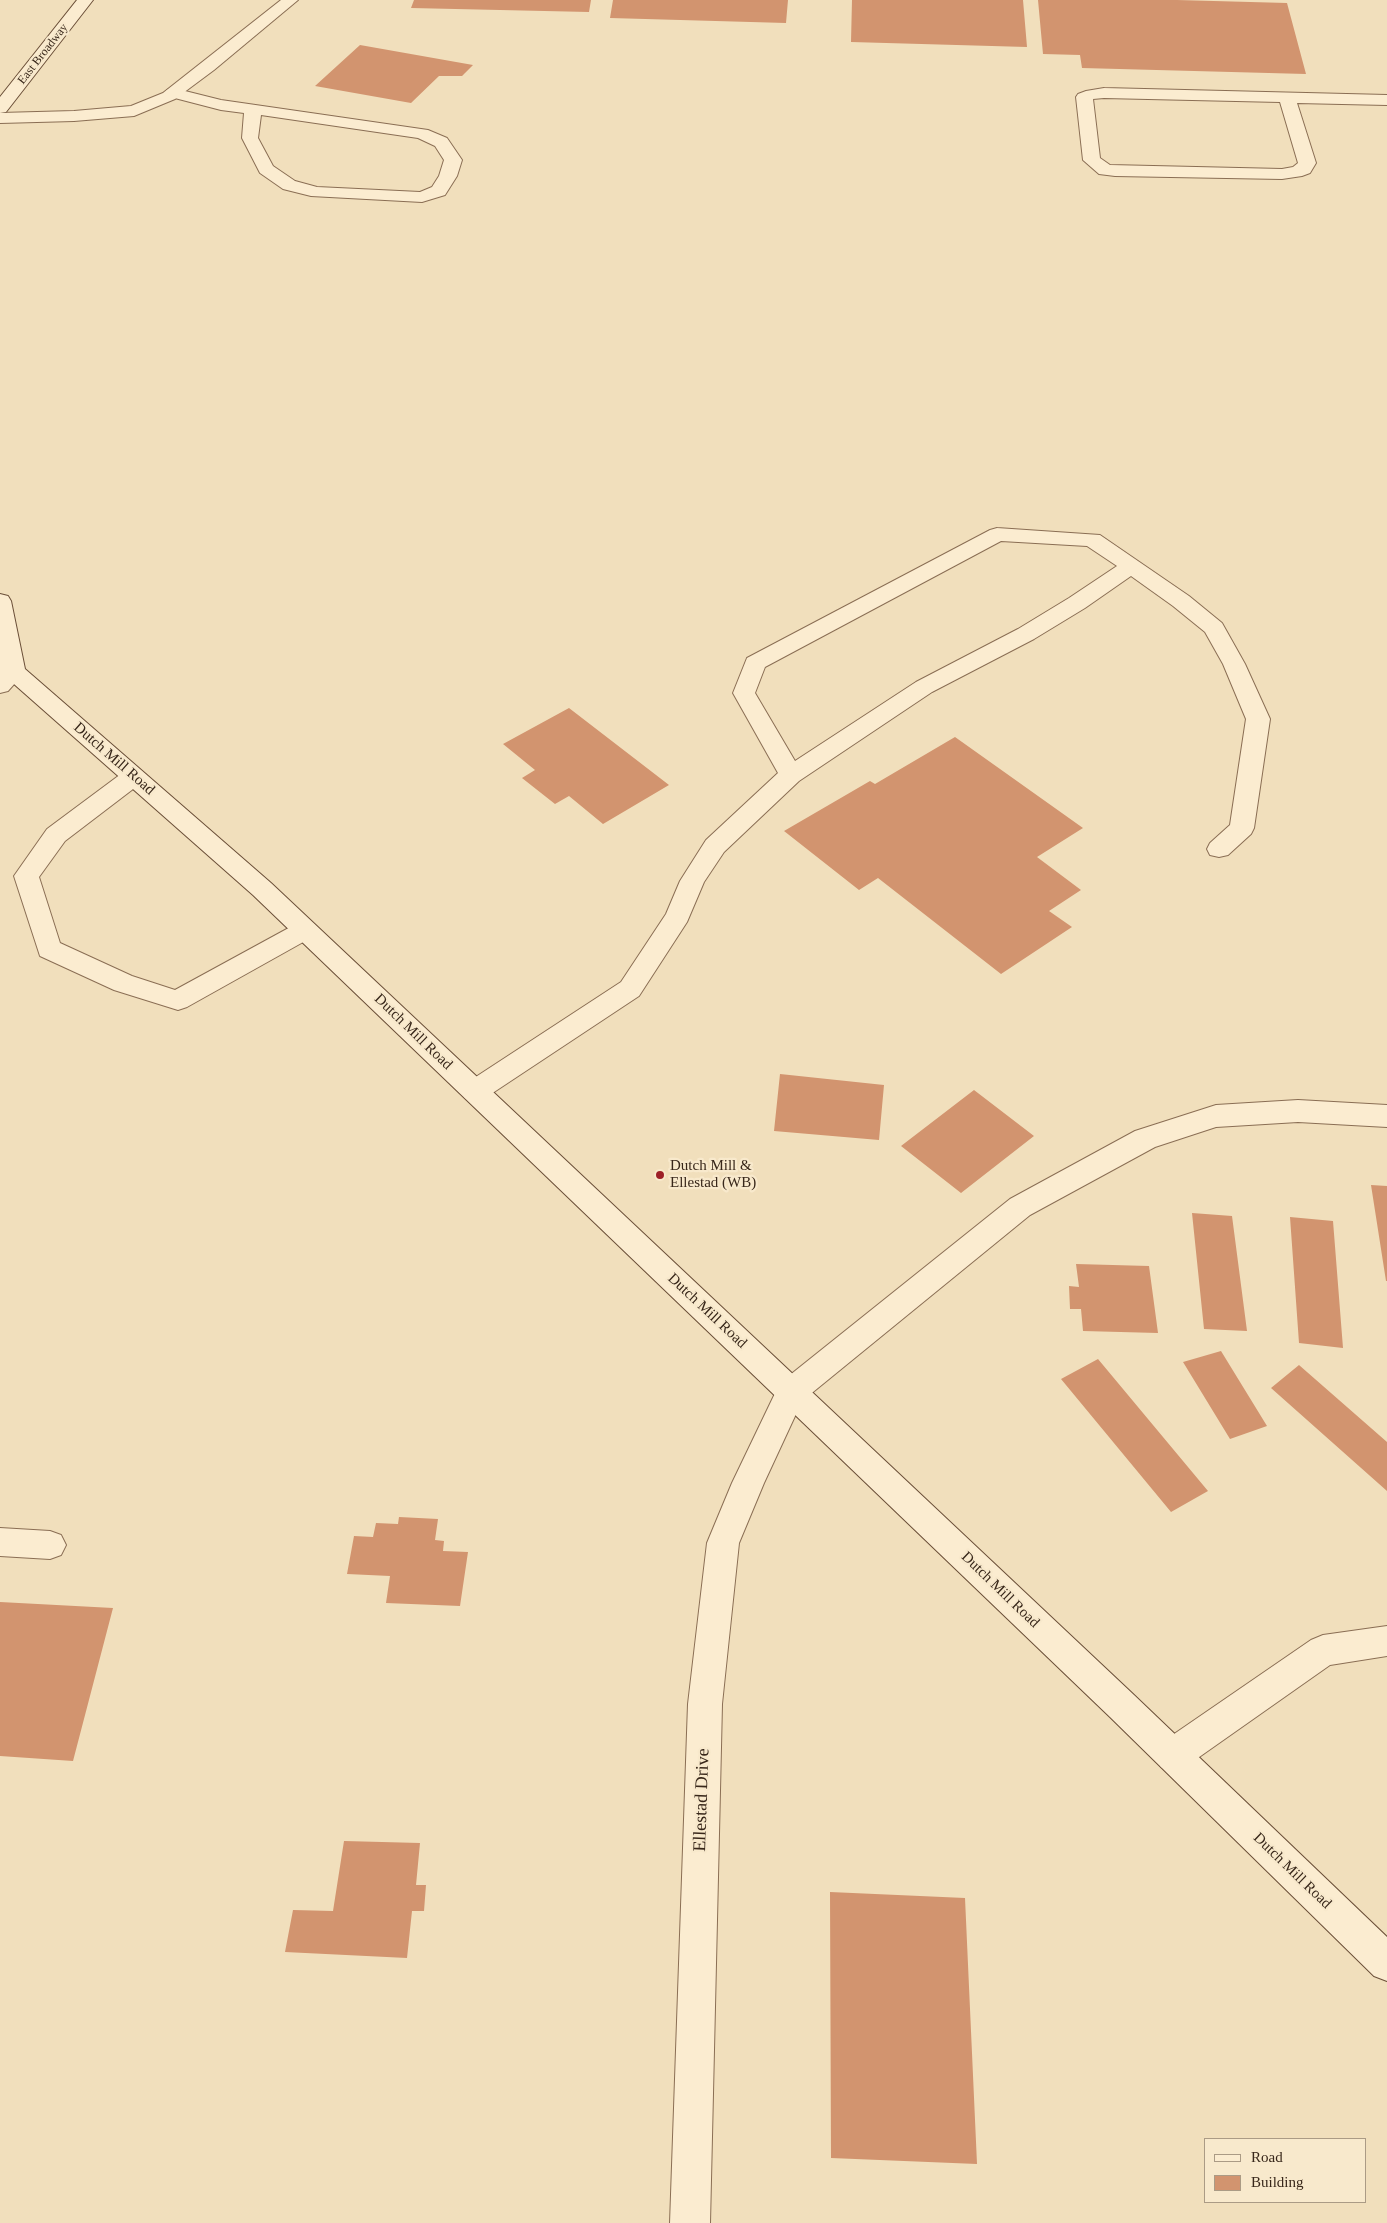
<!DOCTYPE html>
<html>
<head>
<meta charset="utf-8">
<style>
  body { margin:0 }
  #map { position:relative; width:1387px; height:2223px; overflow:hidden; background:#f1dfbc; font-family:"Times New Roman",serif }
  canvas { display:block }
  .legend { position:absolute; left:1204px; top:2138px; width:162px; height:65px; box-sizing:border-box; background:#f8e9cc; border:1px solid #ab9b85; margin:0; padding:6px 9px; list-style:none; font-size:15px; color:#38271a }
  .legend li { display:flex; align-items:center; gap:10px; height:25px }
  .legend b { width:25px; border:1px solid #ab9b85 }
</style>
</head>
<body>
<div id="map">
<canvas width="1387" height="2223"></canvas>
<ul class="legend">
<li><b style="height:6px;background:#fbecd0"></b>Road</li>
<li><b style="height:14px;background:#d2946f"></b>Building</li>
</ul>
</div>
<script>
const c = document.querySelector('canvas').getContext('2d');
c.lineJoin = 'round';
function paint(path, color) { c.fillStyle = color; c.fill(path, 'evenodd'); }
const poly = rows => new Path2D(rows.map(r => 'M' + r).join(''));
function strokePath(path, color, width, dash) { c.strokeStyle = color; c.lineWidth = width; c.lineCap = dash ? 'butt' : 'round'; c.setLineDash(dash || []); c.stroke(path); }
function write(font, color, halo, rows, align = 'center') {
  c.font = font + ' "Times New Roman",serif'; c.lineWidth = 4.5; c.setLineDash([]); c.textBaseline = 'middle'; c.strokeStyle = halo; c.fillStyle = color; for (const [text, x, y, turn = 0] of rows) {
    c.save(); c.translate(x, y); c.rotate((+turn || 0) * Math.PI / 180); c.textAlign = isNaN(turn) ? turn : align; if (halo) c.strokeText(text, 0, 0); c.fillText(text, 0, 0); c.restore();
  }
}
const building = poly([
  [414,0,591,0,589,12,411,8],
  [613,0,788,0,786,23,610,18],
  [852,0,1023,0,1027,47,851,42],
  [1038,0,1177,0,1287,3,1306,74,1082,68,1080,55,1043,54],
  [360,45,473,65,462,76,439,76,411,103,315,86],
  [569,708,669,785,603,824,569,796,555,804,522,778,535,770,503,744],
  [955,737,1083,828,1037,857,1081,890,1049,911,1072,927,1001,974,878,878,859,890,784,831,870,781,875,784],
  [780,1074,884,1085,879,1140,774,1131],
  [974,1090,1034,1136,961,1193,901,1146],
  [1371,1185,1387,1186,1387,1281,1386,1281],
  [1192,1213,1232,1216,1247,1331,1204,1329],
  [1290,1217,1333,1221,1343,1348,1299,1343],
  [1076,1264,1149,1266,1158,1333,1083,1331,1081,1309,1070,1309,1069,1286,1079,1287],
  [1221,1351,1267,1426,1230,1439,1183,1362],
  [1098,1359,1208,1491,1171,1512,1061,1379],
  [1299,1365,1387,1442,1387,1491,1271,1388],
  [399,1517,438,1519,435,1540,444,1541,443,1551,468,1552,460,1606,386,1603,390,1576,347,1574,354,1536,373,1537,376,1523,398,1524],
  [0,1602,113,1608,73,1761,0,1756],
  [344,1841,420,1843,416,1885,426,1885,424,1911,412,1911,407,1958,285,1952,293,1910,333,1911],
  [830,1892,965,1898,977,2164,831,2158]
]);
const lane = poly([
  [173,88,221,100,428,130,447,138,462,160,457,176,445,195,422,202,311,196,283,189,260,173,242,138,244,113,221,110,167,96,165,93,167,90,173,88],
  [261,115,418,138,435,146,444,160,439,176,432,187,420,192,317,187,295,181,273,166,258,138,261,115],
  [1104,88,1387,95,1387,105,1297,103,1316,163,1310,173,1302,176,1282,179,1115,176,1099,174,1083,160,1076,97,1078,94,1086,91,1104,88],
  [1104,98,1280,102,1298,163,1293,167,1282,169,1110,165,1100,158,1093,99,1104,98],
  [997,528,1100,535,1189,596,1222,623,1245,664,1270,719,1254,828,1251,834,1228,855,1219,857,1210,855,1207,849,1210,843,1230,825,1246,719,1223,664,1205,632,1173,606,1131,576,1085,608,1034,639,932,692,799,781,724,852,704,882,687,922,639,996,485,1098,475,1101,465,1098,461,1091,465,1084,621,982,666,914,680,881,706,840,778,773,733,693,747,658,990,530,997,528],
  [1001,541,1087,546,1117,566,1069,598,1018,629,916,682,795,761,755,693,765,667,1001,541],
  [133,769,141,771,145,777,141,783,65,841,39,877,60,943,132,976,175,990,296,924,305,921,314,924,318,930,314,936,187,1007,178,1010,114,990,40,956,14,876,47,829,125,771,133,769],
  [0,1528,50,1531,61,1535,66,1545,61,1555,50,1559,0,1556,0,1528]
]);
const street = poly([
  [281,0,298,0,214,70,175,99,134,116,74,121,0,123,0,113,74,111,131,106,163,93,281,0],
  [14,665,22,667,25,672,8,691,0,693,0,673,6,667,14,665],
  [1298,1100,1387,1105,1387,1127,1298,1122,1216,1127,1155,1147,1030,1215,802,1401,764,1483,739,1543,722,1704,710,2223,670,2223,688,1704,707,1543,732,1483,780,1383,1010,1199,1135,1131,1216,1105,1298,1100],
  [1387,1626,1387,1656,1330,1665,1185,1767,1173,1772,1161,1767,1156,1755,1161,1743,1311,1640,1323,1635,1387,1626]
]);
const secondary = poly([
  [77,0,93,0,6,112,0,113,0,97,77,0],
  [0,594,8,596,11,601,25,669,271,883,1134,1695,1387,1937,1387,1981,1374,1976,1110,1717,253,895,6,677,0,674,0,594]
]);
const markers = [
  [660,1175,5,"#9d2027"]
];
const farStreetnames = [
  ["East Broadway",43,54,-52]
];
const streetNames = [
  ["Dutch Mill Road",114,759,41],
  ["Dutch Mill Road",413,1032,44],
  ["Dutch Mill Road",707,1311,43],
  ["Dutch Mill Road",1000,1590,44],
  ["Dutch Mill Road",1292,1871,44]
];
const poiNames = [
  ["Dutch Mill &",670,1166],
  ["Ellestad (WB)",670,1183]
];
const nearStreetnames = [
  ["Ellestad Drive",702,1800,-88]
];
paint(building, '#d2946f');
strokePath(lane, '#8a6e54', 2);
strokePath(street, '#8a6e54', 2);
strokePath(secondary, '#6b4f38', 2);
paint(lane, '#fbecd0');
paint(street, '#fbecd0');
paint(secondary, '#fbecd0');
for (const [x, y, r, color] of markers) { const dot = new Path2D(); dot.arc(x, y, r, 0, 2 * Math.PI); c.fillStyle = color; c.fill(dot); strokePath(dot, '#f8e9cc', 2); }
write('12px', '#38271a', '#f8e9cc', farStreetnames);
write('15px', '#38271a', '#f8e9cc', streetNames);
write('15px', '#38271a', '#f8e9cc', poiNames, 'left');
write('18px', '#38271a', '#f8e9cc', nearStreetnames);
</script>
</body>
</html>
